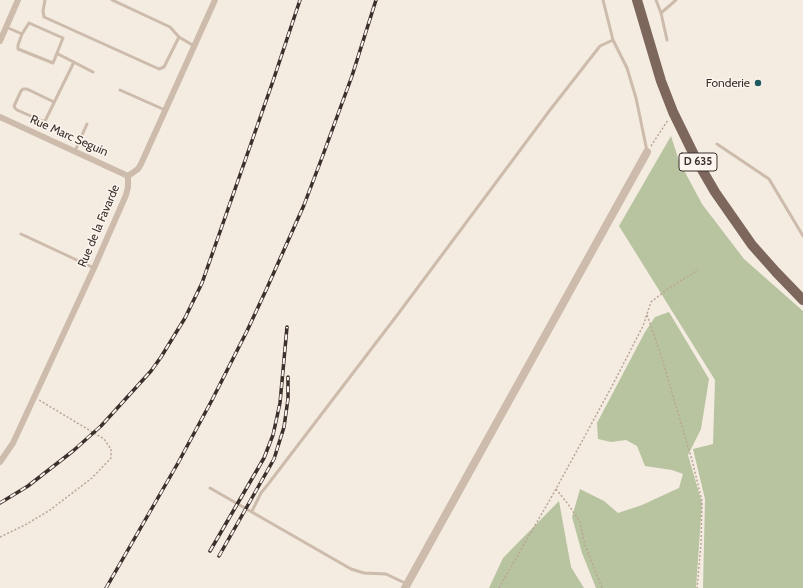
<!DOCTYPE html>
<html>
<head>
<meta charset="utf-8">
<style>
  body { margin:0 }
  canvas { display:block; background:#f4ebe1 }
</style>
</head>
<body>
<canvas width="803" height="588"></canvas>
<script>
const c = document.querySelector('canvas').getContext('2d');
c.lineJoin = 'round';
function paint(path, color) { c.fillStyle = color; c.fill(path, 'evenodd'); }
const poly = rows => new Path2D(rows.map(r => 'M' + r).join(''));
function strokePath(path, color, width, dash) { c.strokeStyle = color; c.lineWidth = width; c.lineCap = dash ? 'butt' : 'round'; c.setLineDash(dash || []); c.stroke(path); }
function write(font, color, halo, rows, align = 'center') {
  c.font = font + ' Cabin,sans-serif'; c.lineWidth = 3; c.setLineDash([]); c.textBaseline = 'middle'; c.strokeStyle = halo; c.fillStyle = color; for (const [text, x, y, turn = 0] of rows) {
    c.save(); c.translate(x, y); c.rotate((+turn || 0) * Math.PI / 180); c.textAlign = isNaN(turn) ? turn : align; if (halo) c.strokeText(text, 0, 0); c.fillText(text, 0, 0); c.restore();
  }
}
const green = poly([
  [671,136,679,161,702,204,744,259,803,311,803,588,703,588,705,499,693,449,713,444,715,380,619,226],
  [669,312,709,379,701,429,688,455,702,503,696,588,596,588,582,553,572,517,580,489,604,501,618,513,642,505,679,488,683,474,672,470,645,466,637,446,626,440,611,442,598,439,597,423,645,332,655,317],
  [559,501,571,567,584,588,489,588,503,558]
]);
const path = poly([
  [651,146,668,120],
  [647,315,660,352,692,460,702,501,701,544,697,588],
  [556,489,568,504,580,522,585,545,602,588],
  [0,537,25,525,50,510,92,478,111,458,111,449,104,439,39,400],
  [499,588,556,489,611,388,643,326,651,302,669,288,698,270]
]);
const service = poly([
  [45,0,43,11,44,17,159,69,164,67,179,37],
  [112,0,170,27,179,37,194,46],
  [603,0,613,40,627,68,636,98,647,151],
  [656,0,661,13],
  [29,23,63,38,53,63,18,49,18,45,22,34,29,23],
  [6,27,22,34],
  [667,40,661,13,676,0],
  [58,54,93,72],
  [120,90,165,110],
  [54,102,27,89,23,89,21,91,14,106,15,108,17,110,42,121,45,121,74,62],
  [717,144,769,179,803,236],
  [75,151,87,124],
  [21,234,94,268],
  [210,488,351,569,364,573,386,574,407,584],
  [252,511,261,493,269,483,398,314,550,110,600,46,613,40]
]);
const minor = poly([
  [0,41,18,0],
  [0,117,128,176],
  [0,462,13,443,94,268,126,195,128,187,128,176,138,169,141,164,215,0]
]);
const tertiary = poly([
  [405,588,647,152]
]);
const primary = poly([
  [637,0,661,81,673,112,697,161,715,192,752,245,776,272,803,300]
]);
const rail = poly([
  [0,503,28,486,73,451,101,426,151,371,161,357,185,318,202,283,273,81,300,0],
  [210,551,264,458,273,435,280,403,287,327],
  [219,556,274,459,284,427,288,399,288,377],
  [106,588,178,463,212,400,247,331,267,288,304,205,323,155,352,76,376,0]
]);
const markers = [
  [758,83,4,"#1f5a5e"]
];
const shields = [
  [698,162,38]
];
const shieldNames = [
  ["D 635",698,162]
];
const poiNames = [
  ["Fonderie",750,83]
];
const streetNames = [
  ["Rue Marc Seguin",69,136,24],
  ["Rue de la Favarde",99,226,-67]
];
paint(green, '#b8c4a0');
strokePath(path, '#b9a596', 1.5, [2, 2]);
strokePath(service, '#cdbbac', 3);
strokePath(minor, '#cdbbac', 6);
strokePath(tertiary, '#cdbbac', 8);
strokePath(primary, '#7d675c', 10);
strokePath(rail, '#3b302b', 3.5);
strokePath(rail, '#fbf5ee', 2, [6]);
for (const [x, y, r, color] of markers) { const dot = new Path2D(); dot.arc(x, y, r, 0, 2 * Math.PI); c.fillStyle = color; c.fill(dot); strokePath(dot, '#fbf5ee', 1.5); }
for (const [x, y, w] of shields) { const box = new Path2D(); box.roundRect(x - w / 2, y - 9, w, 18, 3); c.fillStyle = '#fbf5ee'; c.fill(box); strokePath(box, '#3b302b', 1); }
write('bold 11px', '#3b302b', null, shieldNames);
write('12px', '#3b302b', '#fbf5ee', poiNames, 'right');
write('12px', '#3b302b', '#fbf5ee', streetNames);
</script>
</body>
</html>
